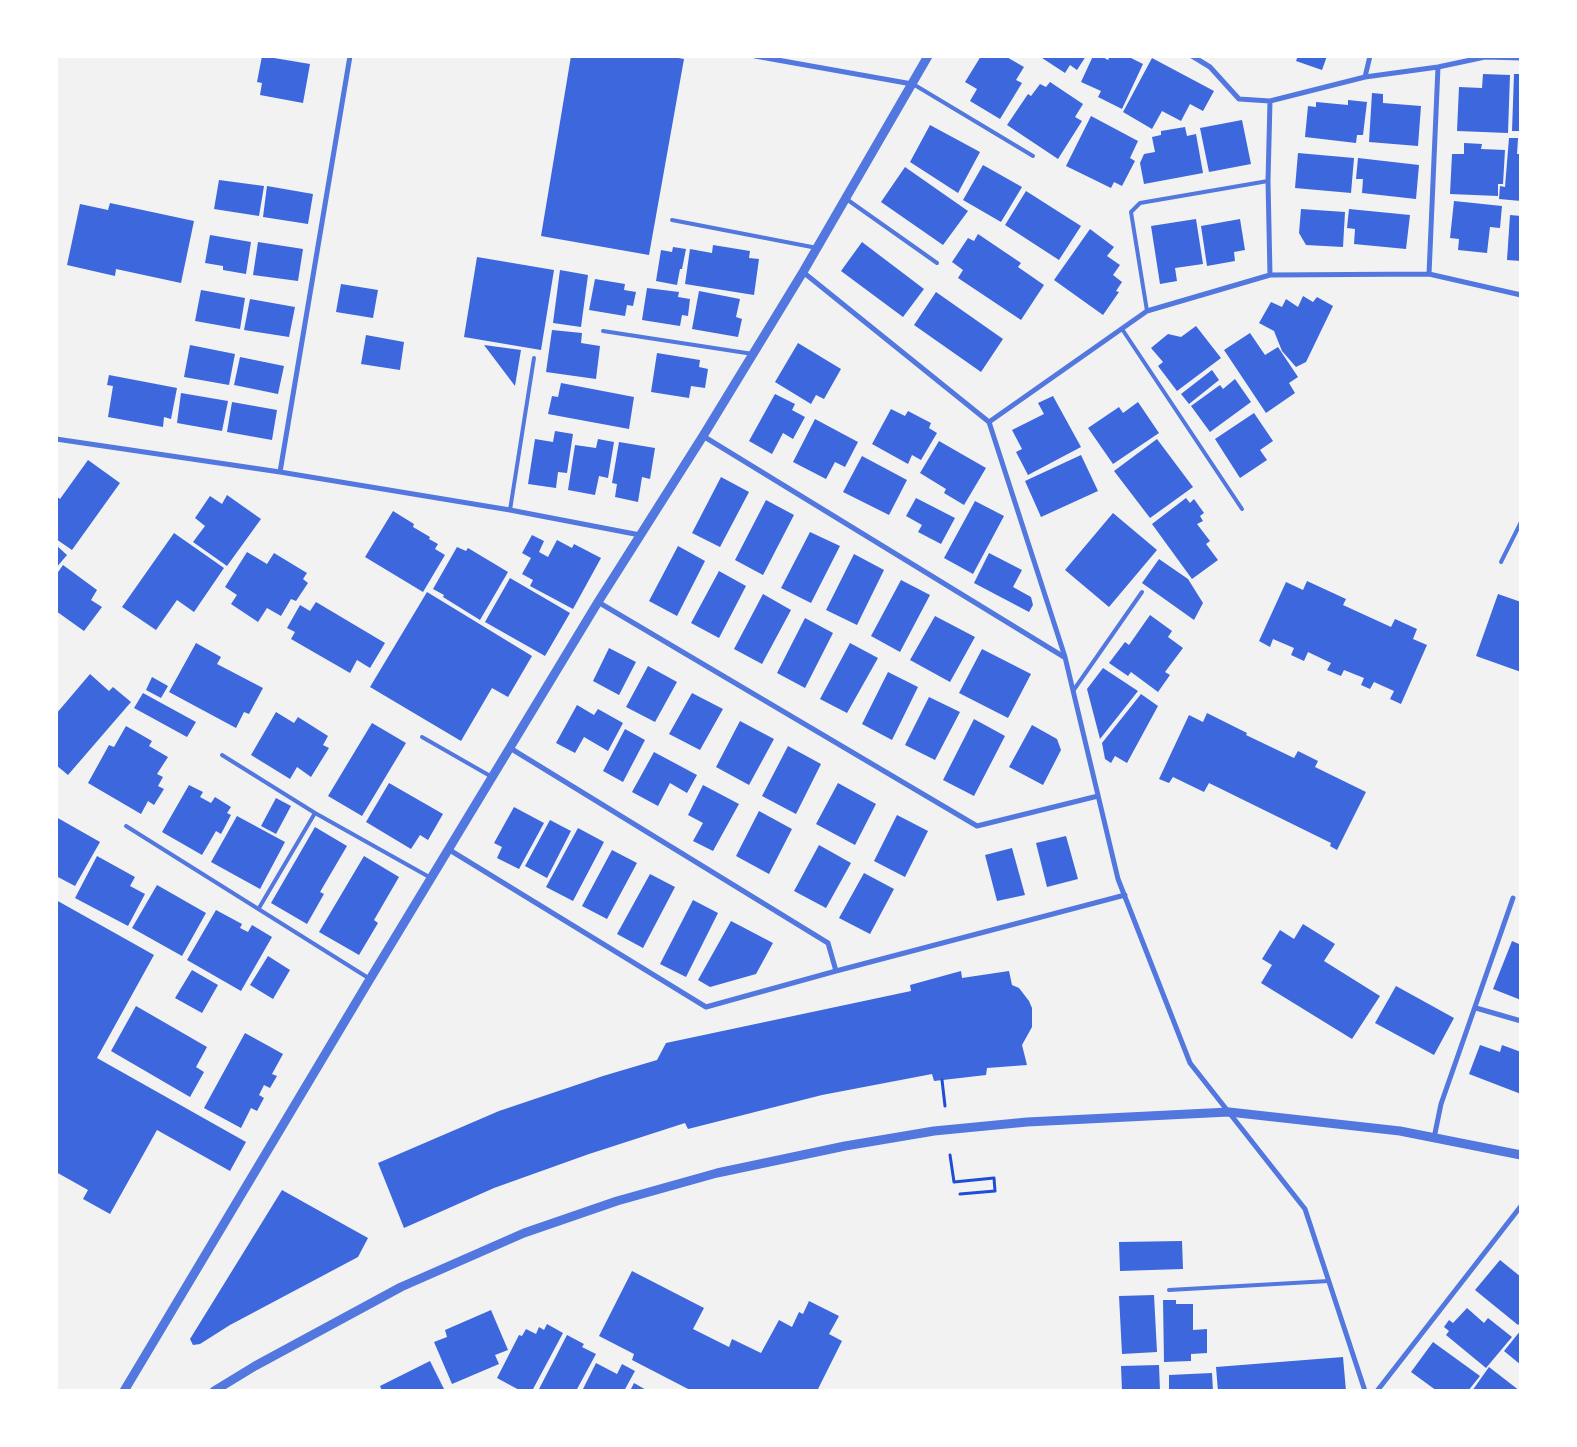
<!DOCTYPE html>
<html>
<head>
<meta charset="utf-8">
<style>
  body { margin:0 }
  #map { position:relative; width:1577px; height:1447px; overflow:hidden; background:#f2f2f2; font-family:"Alegreya Sans",sans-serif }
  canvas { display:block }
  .frame { position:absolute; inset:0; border:58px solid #fff; pointer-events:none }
</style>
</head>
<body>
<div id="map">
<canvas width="1577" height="1447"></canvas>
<div class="frame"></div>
</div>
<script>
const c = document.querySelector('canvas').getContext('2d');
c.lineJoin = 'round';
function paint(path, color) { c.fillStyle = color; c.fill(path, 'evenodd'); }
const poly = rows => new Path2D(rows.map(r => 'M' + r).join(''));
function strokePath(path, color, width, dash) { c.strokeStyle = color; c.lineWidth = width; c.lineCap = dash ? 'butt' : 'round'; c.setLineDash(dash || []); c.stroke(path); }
const building = poly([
  [262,56,310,64,303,103,260,95,262,83,257,82],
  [571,56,667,56,684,59,649,255,541,236],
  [981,56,1005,56,1024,67,1016,80,1022,83,1000,119,970,101,977,89,965,82],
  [1039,56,1086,56,1077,70,1070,65,1065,73],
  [1093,56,1101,56,1108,60,1110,56,1127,56,1143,64,1122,109,1098,97,1101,91,1081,82],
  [1298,56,1327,56,1322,70,1296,61],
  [1152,58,1214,91,1203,111,1190,104,1181,121,1162,111,1152,129,1123,112],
  [1483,74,1510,75,1508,133,1457,131,1459,87,1482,88],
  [1514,74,1521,74,1521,131,1512,131],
  [1050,82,1083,104,1075,117,1082,121,1058,159,1007,125,1028,94,1031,96,1040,84,1046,87],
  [1372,93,1383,94,1383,103,1421,106,1418,146,1369,142],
  [1348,100,1367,102,1363,135,1357,135,1356,143,1305,137,1308,106,1316,107,1316,102,1348,105],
  [1091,116,1138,141,1130,158,1135,161,1122,186,1114,182,1111,188,1066,166],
  [1242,120,1251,164,1209,172,1200,128],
  [930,125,980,152,958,193,910,162],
  [1185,127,1187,136,1196,134,1203,173,1144,184,1140,163,1144,154,1155,152,1152,137,1161,135,1161,131],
  [1509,138,1518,138,1517,154,1521,154,1521,201,1499,199,1500,186,1505,187],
  [1464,143,1482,144,1481,149,1505,150,1503,184,1498,184,1498,196,1450,194,1452,154,1464,154],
  [1298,153,1354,158,1351,193,1295,188],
  [1358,158,1419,165,1416,199,1362,193,1363,179,1356,179],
  [983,165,1022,187,1001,222,963,200],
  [905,167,968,211,943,245,881,202],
  [219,180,264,186,259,216,214,209],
  [267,186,313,194,308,224,263,217],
  [1026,191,1081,226,1059,260,1005,225],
  [1454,201,1502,206,1500,228,1490,227,1487,253,1458,250,1459,239,1450,238],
  [110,203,194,221,181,283,116,269,115,276,67,265,80,204,108,210],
  [1301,209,1345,212,1343,247,1306,245,1299,233],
  [1349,209,1410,215,1406,249,1354,244,1355,229,1347,228],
  [1510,215,1521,216,1521,261,1507,260],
  [1196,219,1203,264,1175,268,1177,281,1160,284,1151,226],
  [1240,219,1245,250,1234,252,1235,261,1207,266,1201,226],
  [1090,229,1114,247,1107,256,1120,265,1113,275,1122,282,1116,291,1119,292,1103,315,1054,280],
  [978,234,1021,263,1018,267,1044,285,1021,320,958,278,963,270,952,262,968,238,974,241],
  [210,235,251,242,246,274,223,270,223,266,205,263],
  [258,242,303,249,298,281,253,275],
  [862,242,924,289,903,317,841,271],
  [713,245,750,251,749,258,759,259,754,295,685,284,690,249,712,253],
  [673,247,686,249,682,269,680,269,677,285,656,281,661,250,672,252],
  [477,257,554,270,541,350,464,337],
  [560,270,588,275,581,327,553,323],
  [595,279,625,284,624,290,636,292,633,306,627,305,625,316,589,310],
  [341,284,378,290,373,318,336,312],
  [647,288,679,292,678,297,690,299,688,316,682,315,680,326,642,320],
  [201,290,245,298,240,329,195,321],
  [699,291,740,299,736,317,742,319,738,337,692,329],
  [936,292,1003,339,981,372,914,325],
  [1303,296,1313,302,1317,297,1333,306,1306,362,1296,367,1282,351,1274,331,1259,323,1271,302,1282,307,1286,299,1298,307],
  [250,299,295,307,289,337,244,330],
  [1196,326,1221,358,1177,391,1158,366,1163,362,1151,348,1168,334,1181,337],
  [552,330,582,333,581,343,600,346,596,379,546,372],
  [1250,333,1265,355,1278,347,1298,377,1289,383,1295,393,1266,413,1224,350],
  [366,335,404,342,400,370,361,364],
  [798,343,841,369,824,399,816,395,811,404,775,382],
  [190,345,235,354,229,385,184,377],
  [484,345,521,350,515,386],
  [657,353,700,360,699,367,708,369,705,388,691,386,689,398,651,392],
  [240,357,284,366,278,394,234,385],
  [1212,370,1219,380,1189,404,1181,394],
  [109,375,177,388,171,419,164,417,163,427,108,417,113,386,107,385],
  [1235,379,1251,402,1210,432,1191,406,1220,385,1223,389],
  [561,383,634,397,629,429,548,414,552,396,558,397],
  [181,393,228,401,222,431,177,423],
  [775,394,795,404,792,410,805,417,793,439,783,433,772,454,749,441],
  [1053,396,1081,447,1028,475,1016,452,1022,449,1012,430,1044,414,1038,403],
  [232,402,277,410,272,440,227,432],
  [1138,402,1159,433,1113,464,1088,428,1119,407,1123,413],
  [891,409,905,416,908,411,931,423,929,428,937,433,921,460,912,455,908,464,872,444],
  [1254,413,1273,441,1260,450,1267,460,1240,478,1215,439],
  [815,419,858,442,845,467,835,462,826,479,793,462],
  [555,431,573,434,567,473,558,472,556,488,528,484,535,439,553,442],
  [598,439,614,442,608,478,599,476,595,495,568,490,575,445,596,448],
  [1157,439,1193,487,1150,518,1114,471],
  [939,441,986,468,964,505,944,493,946,489,920,473],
  [619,442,655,448,650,479,642,477,638,502,615,497,617,484,612,483],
  [1081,455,1098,491,1041,517,1025,481],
  [862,456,907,480,889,515,843,492],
  [88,460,120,483,72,550,56,539,56,496,60,499],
  [721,477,749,492,720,547,692,533],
  [227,495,261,519,227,566,193,542,205,526,195,518,210,496,222,504],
  [916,498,955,518,941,544,918,532,922,525,906,516],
  [1186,498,1190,503,1194,499,1204,513,1200,516,1203,521,1197,524,1210,541,1206,544,1218,560,1192,579,1152,524],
  [766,500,794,515,763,575,735,560],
  [975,501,1004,516,973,574,944,558],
  [393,511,414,524,413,527,430,537,429,539,438,544,435,549,445,555,423,592,365,557],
  [1113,513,1157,550,1109,607,1065,570],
  [810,532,840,546,811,603,781,588],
  [174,533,224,568,194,612,177,600,156,630,122,607],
  [532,535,544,541,539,552,548,557,557,540,572,548,574,544,601,558,573,609,530,586,533,580,522,574,531,558,522,553],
  [56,545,67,555,56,568],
  [678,546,705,561,677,616,649,601],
  [457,547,466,551,468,548,508,572,480,620,443,597,444,595,433,589],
  [247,552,267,564,274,553,307,573,303,579,308,583,296,601,291,599,281,616,267,608,258,622,231,604,237,595,225,587],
  [989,553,1022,570,1013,587,1031,597,1033,605,1029,612,974,583],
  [854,554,884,570,857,625,826,610],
  [1159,559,1188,579,1203,603,1194,620,1142,583],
  [63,565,97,590,91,600,102,607,84,631,56,611,56,575],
  [719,571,746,586,719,638,691,623],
  [510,578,570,613,545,656,485,622],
  [901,580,930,595,900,652,871,636],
  [1307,581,1346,599,1343,605,1391,627,1395,619,1417,629,1413,639,1427,645,1401,704,1390,699,1394,691,1374,682,1370,689,1361,685,1364,678,1344,670,1341,676,1327,670,1331,663,1308,652,1304,661,1291,655,1294,648,1273,639,1270,647,1259,641,1286,582,1303,590],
  [427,592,532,656,508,697,492,688,461,741,370,687],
  [763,594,791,610,762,664,734,649],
  [1498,594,1521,602,1521,672,1476,656],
  [316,602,385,643,370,668,357,660,350,673,291,639,295,632,287,628,300,605,310,611],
  [1150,615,1172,631,1168,637,1183,648,1165,672,1170,675,1158,692,1131,672,1128,676,1109,663,1125,642,1129,645],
  [935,616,975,637,950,682,910,660],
  [805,618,833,633,805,688,777,673],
  [196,643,221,657,217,664,263,688,249,714,244,712,236,728,169,692],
  [850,643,878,658,847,713,820,699],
  [609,648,636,662,619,695,593,681],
  [982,649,1031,674,1008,718,959,693],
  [648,666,677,682,655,722,626,707],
  [1103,668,1138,691,1100,739,1087,689],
  [888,672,918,687,892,740,862,724],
  [90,674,109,691,113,687,131,702,68,775,56,765,56,714],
  [152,677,168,686,161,698,146,690],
  [143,693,196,722,187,737,134,708],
  [692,693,723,709,700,750,669,734],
  [1141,694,1158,706,1127,763,1115,756,1111,763,1105,759,1102,743],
  [929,697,960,712,935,760,905,745],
  [577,705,594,715,598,709,623,723,608,751,584,737,575,753,556,743],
  [276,712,294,723,298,717,328,736,323,745,329,748,311,777,297,767,290,779,251,755],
  [1207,713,1247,733,1246,735,1294,758,1298,751,1318,761,1315,767,1366,792,1337,850,1330,846,1331,843,1209,783,1204,792,1173,777,1169,783,1159,779,1189,715,1203,722],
  [974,719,1005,736,974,796,943,780],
  [740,721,774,739,749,785,716,767],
  [372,723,406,743,362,816,328,796],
  [1032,725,1057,739,1061,750,1043,785,1009,767],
  [126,726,152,741,149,746,168,757,157,774,163,777,158,786,164,789,154,805,148,801,141,814,88,783,109,745,114,747],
  [625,729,645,740,623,782,603,771],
  [788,746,821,764,796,814,762,796],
  [654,752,697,775,687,793,670,783,658,806,632,792],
  [389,783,443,814,428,840,420,835,411,849,366,822],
  [838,783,876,804,855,845,816,824],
  [189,785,203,792,200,797,211,803,215,797,231,807,227,813,231,815,221,834,216,831,202,855,162,832],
  [703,785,739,804,713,851,693,841,703,823,688,815],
  [276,798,291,806,276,834,261,826],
  [514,807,544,823,519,869,497,858,502,847,494,843],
  [759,811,792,829,769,874,736,856],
  [897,815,928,831,905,877,874,861],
  [237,816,285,842,260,889,211,862],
  [56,817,100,842,75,886,56,876],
  [550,820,571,831,547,878,525,866],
  [315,827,347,846,320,892,324,894,307,924,271,903],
  [578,828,604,842,573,901,546,887],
  [1066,836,1078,879,1047,887,1036,843],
  [819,845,851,863,826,908,794,891],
  [1012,848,1025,895,997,901,985,855],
  [612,850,637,863,607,919,582,906],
  [97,856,135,877,130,886,145,894,128,926,75,898],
  [364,856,399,877,374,920,378,923,359,955,319,932],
  [864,873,894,889,870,934,839,918],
  [650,874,675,887,643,948,617,934],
  [157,885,206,913,182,956,132,928],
  [56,900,154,955,97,1058,246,1142,230,1171,157,1130,110,1214,83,1199,88,1190,56,1172],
  [693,900,718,913,686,977,660,964],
  [216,910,242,924,240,928,248,932,252,925,272,937,241,991,187,960],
  [731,921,773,943,756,974,710,987,698,980],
  [1303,924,1335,944,1324,961,1380,996,1352,1039,1261,983,1272,965,1262,959,1280,930,1294,939],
  [1521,940,1521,1000,1493,989,1512,941,1519,944],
  [268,956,290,970,273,999,250,985],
  [192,970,218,985,202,1013,175,998],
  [961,971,962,978,1009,971,1012,985,1019,988,1029,1001,1032,1008,1032,1027,1022,1045,1027,1065,987,1068,986,1075,934,1081,932,1074,822,1095,688,1129,685,1123,589,1154,494,1188,404,1228,378,1163,499,1111,603,1076,657,1060,666,1043,911,991,910,985],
  [1396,986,1454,1018,1434,1055,1375,1023],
  [136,1006,207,1047,196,1067,204,1072,190,1097,111,1051],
  [245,1033,283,1054,272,1074,277,1076,270,1088,264,1085,259,1095,264,1098,257,1111,251,1108,241,1128,204,1108],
  [1480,1045,1500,1052,1502,1045,1521,1052,1521,1094,1469,1074],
  [282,1190,368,1238,358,1257,230,1325,200,1344,193,1345,190,1339],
  [1182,1241,1183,1269,1120,1271,1119,1242],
  [1500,1260,1521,1277,1521,1322,1518,1325,1475,1290],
  [632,1271,704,1308,693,1329,729,1347,732,1339,761,1353,779,1320,792,1327,799,1312,803,1314,809,1301,839,1316,829,1334,842,1341,817,1391,692,1391,632,1360,634,1354,599,1336],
  [1154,1295,1157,1352,1122,1354,1119,1296],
  [1163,1300,1176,1300,1176,1304,1193,1304,1193,1330,1207,1329,1207,1353,1191,1354,1191,1361,1164,1362],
  [1467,1308,1484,1323,1488,1318,1512,1337,1486,1368,1446,1335,1449,1331,1444,1327,1449,1320,1453,1323],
  [491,1310,508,1350,495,1355,499,1364,452,1384,434,1342,447,1337,445,1330],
  [547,1324,563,1333,532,1391,521,1391,497,1378,519,1335,522,1336,526,1329,536,1334,539,1327,544,1330],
  [1521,1330,1521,1365,1504,1351],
  [567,1335,584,1344,582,1347,596,1354,576,1391,538,1391],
  [1433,1342,1480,1376,1468,1391,1437,1391,1411,1372],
  [1343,1357,1346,1391,1218,1391,1216,1367],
  [430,1361,445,1391,382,1391,380,1386],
  [596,1363,617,1374,622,1364,635,1371,624,1391,582,1391],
  [1159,1365,1160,1391,1122,1391,1121,1366],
  [1489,1367,1520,1391,1472,1391],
  [1212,1373,1213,1391,1169,1391,1169,1375],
  [634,1383,648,1391,630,1391]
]);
const path = poly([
  [942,1080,945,1106],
  [950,1155,954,1182,994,1178,995,1191,960,1194]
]);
const service = poly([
  [913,84,1033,156],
  [845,198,937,263],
  [672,220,817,248],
  [1147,311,1131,212,1140,203,1268,181],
  [1122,329,1242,509],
  [603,331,753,354],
  [510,510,534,358],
  [1501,562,1521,522],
  [1073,691,1142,592],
  [422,737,492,777],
  [222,755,315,813,431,878],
  [126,826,370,979],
  [259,908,315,813],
  [1169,1290,1329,1281]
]);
const minor = poly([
  [755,56,912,84],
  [1192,56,1210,67,1239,99,1270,101,1365,77,1438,67,1485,57,1521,58],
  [1365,77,1370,56],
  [803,272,989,422,1065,657,1118,879,1190,1063,1305,1209,1365,1391],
  [1429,274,1438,67],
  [1270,275,1268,181,1270,101],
  [989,422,1147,311,1270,275,1429,274,1521,295],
  [703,436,1064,657],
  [56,439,280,472,510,510,640,535],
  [280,472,350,56],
  [598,602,977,826,1098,796],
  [510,748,828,943,836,971],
  [448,849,706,1007,836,971,1125,895],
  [1476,1008,1521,1021],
  [1434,1138,1441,1104,1513,898],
  [1377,1391,1521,1206]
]);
const tertiary = poly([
  [124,1391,370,979,598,602,703,436,803,272,928,56],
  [214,1391,255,1366,401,1287,524,1233,617,1201,717,1173,845,1146,934,1131,1027,1122,1229,1112,1400,1131,1521,1155]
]);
paint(building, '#3d67dc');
strokePath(path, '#1d4ed8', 3);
strokePath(service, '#5277de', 4);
strokePath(minor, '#5277de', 5);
strokePath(tertiary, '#5277de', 9);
</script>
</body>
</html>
